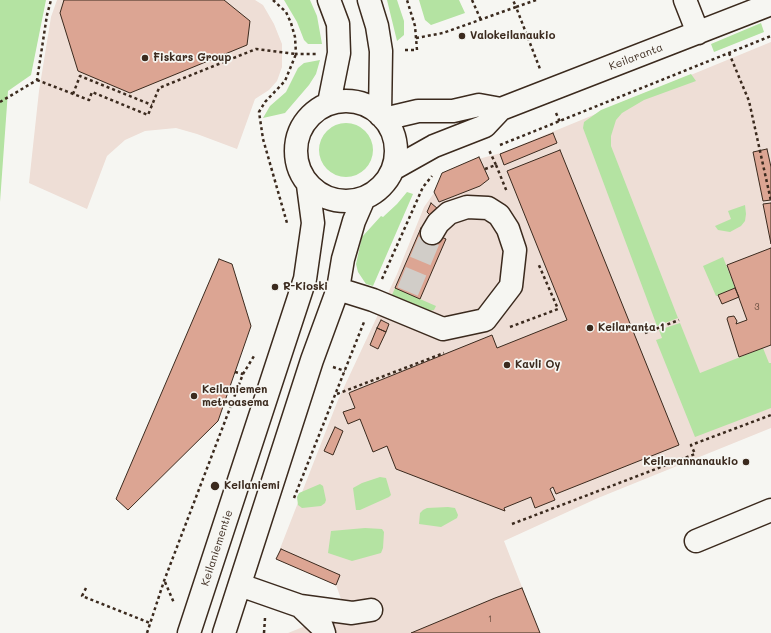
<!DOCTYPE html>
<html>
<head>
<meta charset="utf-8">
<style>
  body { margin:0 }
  canvas { display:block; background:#f6f6f2 }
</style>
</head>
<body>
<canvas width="771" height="633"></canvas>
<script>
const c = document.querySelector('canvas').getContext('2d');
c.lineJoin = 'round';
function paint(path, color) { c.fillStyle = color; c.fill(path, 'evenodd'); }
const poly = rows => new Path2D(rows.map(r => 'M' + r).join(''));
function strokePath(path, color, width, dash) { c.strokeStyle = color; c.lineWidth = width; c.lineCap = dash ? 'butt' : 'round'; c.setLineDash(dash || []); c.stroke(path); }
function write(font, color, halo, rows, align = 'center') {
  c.font = font + ' Mali,sans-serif'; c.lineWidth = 3.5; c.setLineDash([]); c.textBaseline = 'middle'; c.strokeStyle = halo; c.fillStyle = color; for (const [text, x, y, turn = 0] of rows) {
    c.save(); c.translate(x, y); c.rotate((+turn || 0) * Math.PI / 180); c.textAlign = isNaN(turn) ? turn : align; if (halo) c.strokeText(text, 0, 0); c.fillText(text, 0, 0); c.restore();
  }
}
const built = poly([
  [57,0,255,0,263,5,274,24,282,44,282,67,277,81,269,90,255,99,237,149,197,134,176,128,145,131,125,140,107,156,87,209,29,183,39,91,51,17],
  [771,42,771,428,598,498,504,541,540,633,288,633,345,610,336,585,276,559,338,400,397,274,424,207,439,186,467,162,501,153]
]);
const green = poly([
  [0,0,46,0,31,75,8,91,0,202],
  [284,0,310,0,317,16,322,44,308,44,304,40,297,22],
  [387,0,397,0,404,21,404,35,397,41],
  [419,0,459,0,465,13,431,25,425,20],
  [761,23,764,32,714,52,711,44],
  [320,60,316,74,309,85,285,113,263,118,270,106,286,92,298,68,304,63],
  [691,74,696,81,644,100,622,113,616,120,611,136,611,146,678,318,657,326,583,128,584,122,601,110],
  '319 150a27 27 0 1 1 54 0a27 27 0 1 1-54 0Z',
  [407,192,413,194,373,286,366,284,358,272,356,264,362,237,381,216,383,217,397,204],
  [745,205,746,214,745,221,741,226,730,232,718,230,715,226,731,219,728,211],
  [723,257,735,288,716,296,703,266],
  [395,288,420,299,436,306,434,310,429,311,392,295],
  [680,323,700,373,763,348,769,363,771,363,771,408,695,437,656,340,662,338,659,330],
  [380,477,386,478,391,495,389,497,360,510,356,510,353,488,362,483],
  [320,484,323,486,326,500,325,503,321,506,302,508,298,505,297,497,299,493],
  [448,507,455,508,458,515,457,518,441,527,419,524,420,513,423,510,427,508],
  [365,528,382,529,384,532,383,548,381,553,352,561,328,553,331,531]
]);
const building = poly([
  [64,0,224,0,250,21,247,45,130,93,78,71,60,13,64,0],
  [553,133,557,143,504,165,500,154,553,133],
  [767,149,771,167,771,200,763,201,753,152,767,149],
  [560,150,679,445,556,494,553,487,550,489,555,500,535,508,531,497,504,508,505,511,396,469,387,446,373,452,360,419,348,424,343,412,355,408,349,393,351,392,492,335,497,348,567,320,507,171,560,150],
  [479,157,489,179,480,186,439,202,434,192,442,173,479,157],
  [431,203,438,209,431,216,427,212,431,203],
  [771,203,771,244,763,204,771,203],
  [421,228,446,239,420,299,395,288,421,228],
  [771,248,771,345,739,357,727,319,728,317,734,316,737,321,736,324,747,320,727,265,771,248],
  [219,259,232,264,251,326,218,421,128,510,116,499,219,259],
  [735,288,739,297,722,304,718,295,735,288],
  [381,320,389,324,386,332,377,328,381,320],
  [377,328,386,332,378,349,370,345,377,328],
  [335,427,343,431,333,455,324,451,335,427],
  [281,549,340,575,336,585,276,559,281,549],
  [522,588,540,633,411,633,495,598,522,588]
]);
const minorTunnel = poly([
  [395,322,432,233]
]);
const path = poly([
  [273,0,286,12,291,23,295,37,296,54,316,54],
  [472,0,481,20],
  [536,0,516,7,540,69],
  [416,38,443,33,516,7,513,0],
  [405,50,417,50,415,26,407,0],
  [729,53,749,101,771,201],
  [37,80,89,100,92,92,148,115,159,88,256,49,296,54,285,81,265,102,259,112,263,139,287,223],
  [73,94,80,76,152,105],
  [0,102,37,80,47,15,51,0],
  [556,113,560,122],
  [500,145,771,36],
  [496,165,507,192],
  [485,169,496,165,489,150],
  [382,279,423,187,432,176],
  [510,327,558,309,538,263],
  [645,333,679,320],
  [333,367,345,371],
  [235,372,243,374],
  [337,394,444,353],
  [294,498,364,322],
  [512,524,695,454,691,445,771,415],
  [165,582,174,603],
  [86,588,82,596,150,623],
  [147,633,164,581,243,374,254,356],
  [264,633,265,618]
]);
const minor = poly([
  [369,0,377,26,381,51,380,115],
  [685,0,698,33],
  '296 151a50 50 0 1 1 100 0a50 50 0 1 1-100 0Z',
  [329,103,339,53,338,24,329,0],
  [384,119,418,111,453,111,479,105,501,109],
  [393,169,434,146,485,126,501,109,771,4],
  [338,289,373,300,443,329,485,320,511,286,515,250,508,229,499,215,488,208,467,207,449,213,438,223,432,233],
  [696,541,771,510],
  [240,585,300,606,352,613,371,610],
  [300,606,322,627,324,633],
  [189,633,305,279,313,223,308,185],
  [224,633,312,360,338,289,343,259,354,221,364,198]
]);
const markers = [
  [462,36,4,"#3b2a1e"],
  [145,58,4,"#3b2a1e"],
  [275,287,4,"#3b2a1e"],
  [590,328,4,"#3b2a1e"],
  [507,365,4,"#3b2a1e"],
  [194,396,4,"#3b2a1e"],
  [746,462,4,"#3b2a1e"],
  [215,486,5,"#3b2a1e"]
];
const numberNames = [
  ["3",757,307],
  ["1",490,619]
];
const poiNames = [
  ["Valokeilanaukio",470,36],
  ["Fiskars Group",153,58],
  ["R-Kioski",283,287],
  ["Keilaranta 1",598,328],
  ["Kavli Oy",515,365],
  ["Keilaniemen",202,390],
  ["metroasema",202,403],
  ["Keilarannanaukio",738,462,"right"],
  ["Keilaniemi",224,486]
];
const streetNames = [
  ["Keilaranta",636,57,-21],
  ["Keilaniementie",217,548,-72]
];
paint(built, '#eeded6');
paint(green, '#b4e3a2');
paint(building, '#dca593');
strokePath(building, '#3b2a1e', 1);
strokePath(minorTunnel, '#d1cdc8', 22, [22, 11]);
strokePath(minor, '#3b2a1e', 25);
strokePath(path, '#3b2a1e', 2.5, [3, 3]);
strokePath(minor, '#f6f6f2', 22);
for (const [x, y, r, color] of markers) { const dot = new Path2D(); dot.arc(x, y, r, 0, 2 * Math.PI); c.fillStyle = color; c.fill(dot); strokePath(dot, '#f6f6f2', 1.5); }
write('9px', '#63493b', null, numberNames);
write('bold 11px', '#3b2a1e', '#f6f6f2', poiNames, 'left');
write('11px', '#3b2a1e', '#f6f6f2', streetNames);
</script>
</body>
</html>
